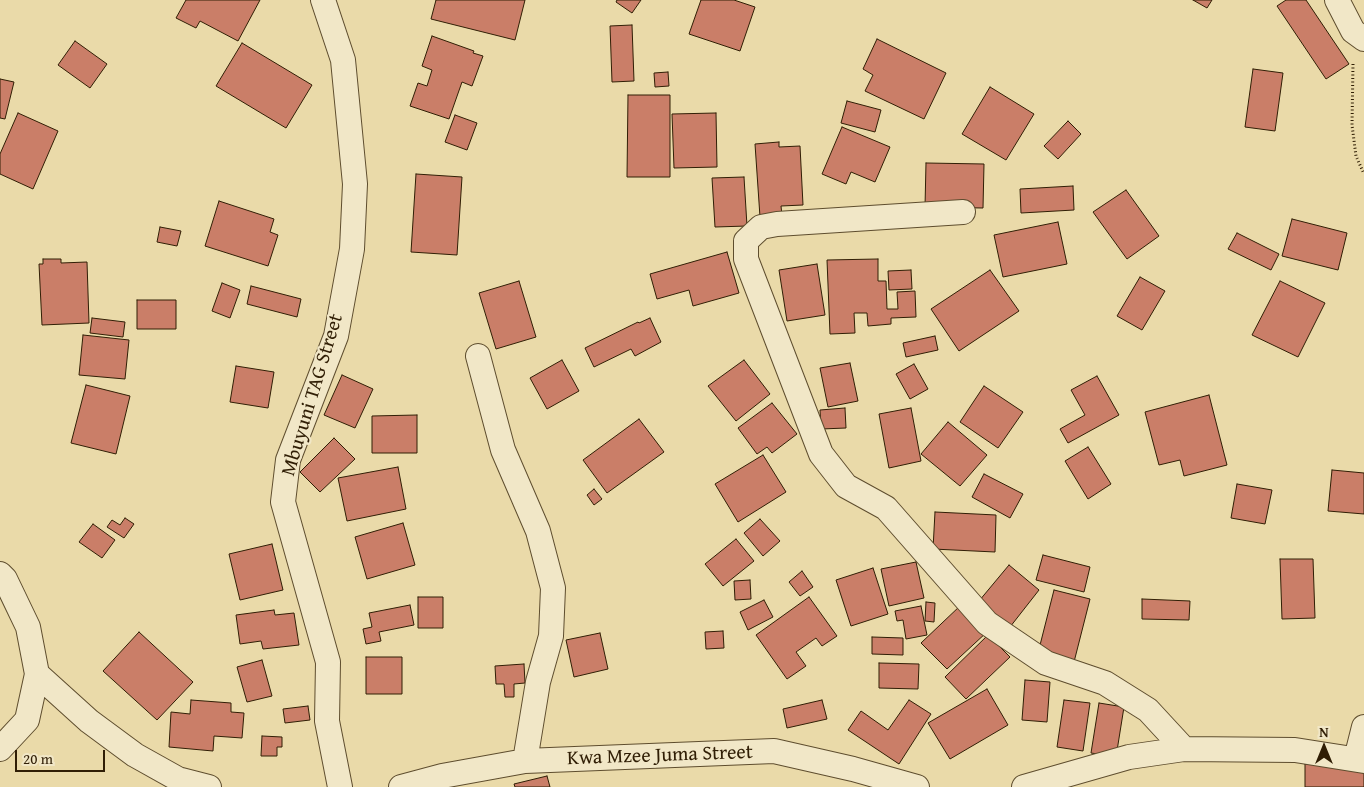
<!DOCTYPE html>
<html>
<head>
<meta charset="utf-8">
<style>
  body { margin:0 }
  #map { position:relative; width:1364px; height:787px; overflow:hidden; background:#eadaa9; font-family:"Gentium Book Plus",serif }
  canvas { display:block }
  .north { position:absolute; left:1299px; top:722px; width:50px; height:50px; -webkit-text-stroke:4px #f1e7c7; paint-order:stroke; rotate:0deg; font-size:14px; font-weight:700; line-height:20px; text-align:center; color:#301e05 }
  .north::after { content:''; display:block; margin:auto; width:18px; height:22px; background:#301e05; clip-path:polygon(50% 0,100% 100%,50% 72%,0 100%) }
  .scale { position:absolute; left:15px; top:750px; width:90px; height:22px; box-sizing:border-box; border:2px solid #301e05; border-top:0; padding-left:6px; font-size:15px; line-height:18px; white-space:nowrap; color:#301e05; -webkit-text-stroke:4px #f1e7c7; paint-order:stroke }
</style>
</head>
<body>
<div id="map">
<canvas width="1364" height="787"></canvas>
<div class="north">N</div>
<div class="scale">20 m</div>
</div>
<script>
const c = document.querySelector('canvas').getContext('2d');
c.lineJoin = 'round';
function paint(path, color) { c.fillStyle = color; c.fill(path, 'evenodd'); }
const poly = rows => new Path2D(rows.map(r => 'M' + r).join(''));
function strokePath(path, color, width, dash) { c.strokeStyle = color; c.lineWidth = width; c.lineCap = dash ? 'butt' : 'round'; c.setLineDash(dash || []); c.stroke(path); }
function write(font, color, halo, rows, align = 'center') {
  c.font = font + ' "Gentium Book Plus",serif'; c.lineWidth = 4.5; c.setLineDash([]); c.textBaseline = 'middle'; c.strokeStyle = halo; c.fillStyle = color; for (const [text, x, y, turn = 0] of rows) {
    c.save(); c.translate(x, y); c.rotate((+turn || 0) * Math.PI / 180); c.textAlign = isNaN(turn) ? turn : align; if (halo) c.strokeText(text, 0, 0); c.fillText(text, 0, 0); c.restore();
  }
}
const building = poly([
  [186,0,260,0,238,41,200,21,196,28,176,18,186,0],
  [436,0,525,0,515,40,431,19,436,0],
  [617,0,641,0,632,13,616,2,617,0],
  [701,0,734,0,755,7,740,51,689,34,701,0],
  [1193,0,1212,0,1207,8,1193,0],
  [1286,0,1306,0,1349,64,1326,79,1277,6,1286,0],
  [632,25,634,81,612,82,610,26,632,25],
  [432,36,474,51,473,53,483,56,472,86,462,82,449,119,410,106,418,83,427,86,432,70,422,66,432,36],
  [877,39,946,73,924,119,865,91,873,75,863,69,877,39],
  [75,41,107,64,90,88,58,65,75,41],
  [242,43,312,85,286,128,216,86,242,43],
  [1253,69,1283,73,1275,131,1245,127,1253,69],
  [668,72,669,86,655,87,654,73,668,72],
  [0,79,14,82,5,119,0,118,0,79],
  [990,87,1034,114,1006,160,962,134,990,87],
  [628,95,670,95,670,177,627,177,628,95],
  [847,101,881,110,875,132,841,123,847,101],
  [18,113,58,131,33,189,0,174,0,154,18,113],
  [716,113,717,167,674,168,672,114,716,113],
  [455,115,477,123,467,150,445,142,455,115],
  [1068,121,1081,134,1058,159,1044,146,1068,121],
  [842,127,890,147,875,182,851,172,846,184,822,174,842,127],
  [779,142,779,147,800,146,803,205,781,206,782,216,760,217,755,144,779,142],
  [926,163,984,164,983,208,925,207,926,163],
  [416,174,462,177,457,255,411,252,416,174],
  [744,177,747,226,715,227,712,178,744,177],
  [1073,186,1074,210,1021,213,1020,189,1073,186],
  [1126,190,1159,236,1127,259,1093,212,1126,190],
  [219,201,274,219,270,232,278,235,268,266,205,246,219,201],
  [1292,219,1347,233,1338,270,1282,256,1292,219],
  [1058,222,1067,264,1003,277,994,235,1058,222],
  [160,227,181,231,177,246,157,242,160,227],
  [1237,233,1279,254,1271,270,1228,249,1237,233],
  [727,252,739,293,693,306,689,290,657,299,650,274,727,252],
  [43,259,61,259,61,263,87,262,89,323,42,325,39,264,43,264,43,259],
  [878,259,878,281,886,281,887,309,898,309,897,292,915,291,916,317,891,318,891,324,868,326,867,313,854,313,855,333,830,334,827,260,878,259],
  [817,264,825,315,787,321,779,270,817,264],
  [911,270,912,289,889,290,888,271,911,270],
  [990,270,1019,311,959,351,931,309,990,270],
  [1140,277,1165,291,1142,330,1117,316,1140,277],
  [519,281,536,337,496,349,479,293,519,281],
  [1280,281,1325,303,1298,357,1252,335,1280,281],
  [222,283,240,290,230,318,212,311,222,283],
  [251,286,301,299,297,317,247,304,251,286],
  [137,300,176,300,176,329,137,329,137,300],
  [92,318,125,322,123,337,90,333,92,318],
  [650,318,661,342,635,356,631,349,594,367,585,348,638,322,639,323,650,318],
  [83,335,129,340,125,379,79,375,83,335],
  [935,336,938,350,906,357,903,343,935,336],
  [562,360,579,391,547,409,530,378,562,360],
  [744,360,770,394,736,421,708,386,744,360],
  [850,363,858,401,828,407,820,368,850,363],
  [914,364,928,389,910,399,896,374,914,364],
  [236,366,274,372,268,408,230,402,236,366],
  [342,375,373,389,355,428,324,415,342,375],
  [1097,376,1119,415,1068,443,1060,429,1085,415,1071,390,1097,376],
  [86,385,130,396,116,454,71,443,86,385],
  [984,386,1023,412,998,448,960,422,984,386],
  [1209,395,1227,465,1184,476,1180,460,1159,465,1145,412,1209,395],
  [772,403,797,434,772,453,767,447,757,454,738,428,772,403],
  [845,408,846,428,821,429,820,410,845,408],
  [911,408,921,461,889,468,879,414,911,408],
  [417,415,417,453,372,453,372,416,417,415],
  [639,419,664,452,607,493,583,460,639,419],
  [948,422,987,455,960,486,921,454,948,422],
  [334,438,355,459,320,492,300,472,334,438],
  [1088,447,1111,484,1088,499,1065,461,1088,447],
  [763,455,786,492,738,522,715,484,763,455],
  [398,467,406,509,347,521,338,478,398,467],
  [1332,470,1364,473,1364,514,1328,511,1332,470],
  [984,474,1023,494,1010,518,972,497,984,474],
  [1237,484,1272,490,1265,524,1231,518,1237,484],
  [594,489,602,499,594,505,587,495,594,489],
  [935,512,996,515,995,552,933,549,935,512],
  [125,518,134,524,124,538,107,527,112,520,120,525,125,518],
  [760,519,780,541,763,556,744,533,760,519],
  [403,523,415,565,367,579,355,537,403,523],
  [93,524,115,540,102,558,79,542,93,524],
  [736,539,754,561,723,586,705,564,736,539],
  [272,544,283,590,240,600,229,554,272,544],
  [1043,555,1090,567,1084,592,1036,580,1043,555],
  [1280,559,1313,559,1315,618,1282,619,1280,559],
  [916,562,924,598,889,606,881,569,916,562],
  [1009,565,1039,590,1010,627,979,601,1009,565],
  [873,568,888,614,851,626,836,580,873,568],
  [802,571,813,587,800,596,789,582,802,571],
  [750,580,751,599,735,600,734,581,750,580],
  [1054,590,1090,599,1074,662,1038,653,1054,590],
  [418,597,443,597,443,628,418,628,418,597],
  [809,597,837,636,822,646,816,638,796,652,806,666,787,679,756,635,809,597],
  [1142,599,1190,601,1189,620,1142,619,1142,599],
  [764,600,773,617,748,630,740,612,764,600],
  [926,602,935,603,934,622,925,621,926,602],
  [410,605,414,625,379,632,381,641,366,644,363,629,372,627,369,613,410,605],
  [961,605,987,632,947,669,921,643,961,605],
  [921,606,927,635,906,639,903,620,897,621,895,611,921,606],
  [274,610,275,615,294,613,299,645,263,649,261,641,240,644,236,615,274,610],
  [723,631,724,648,706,649,705,632,723,631],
  [139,632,193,682,157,720,103,671,139,632],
  [600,633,608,669,574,677,566,640,600,633],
  [988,635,1010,657,966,699,945,677,988,635],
  [872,637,903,638,903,655,872,654,872,637],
  [366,657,402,657,402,694,366,694,366,657],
  [262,660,272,696,247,702,237,667,262,660],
  [879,663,919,664,918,689,879,688,879,663],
  [524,664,525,683,514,684,514,697,505,697,504,684,496,684,495,666,524,664],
  [1025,680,1050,682,1047,722,1022,720,1025,680],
  [987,689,1008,725,950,759,928,723,987,689],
  [191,700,231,703,231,712,244,713,242,738,214,736,213,751,169,747,171,712,190,714,191,700],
  [822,700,827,719,787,728,783,709,822,700],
  [909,700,931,714,899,764,848,730,861,711,888,730,909,700],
  [1064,700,1090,703,1083,751,1057,747,1064,700],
  [1099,703,1124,707,1116,757,1091,753,1099,703],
  [308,706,310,720,285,723,283,709,308,706],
  [262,736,282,737,282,747,277,747,277,756,261,756,262,736],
  [1305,764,1364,766,1364,787,1305,787,1305,764],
  [547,776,550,787,515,787,514,784,547,776]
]);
const path = poly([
  [1353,64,1352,125,1356,156,1364,174]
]);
const minor = poly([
  [323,0,343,60,355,184,352,249,336,336,288,460,283,502,328,662,327,721,340,787],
  [1337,0,1353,31,1364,39],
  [963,212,777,224,761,227,746,241,746,259,821,454,846,486,886,508,987,623,1046,663,1105,683,1148,710,1184,749],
  [478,356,503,450,538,531,553,588,551,636,538,682,525,761],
  [0,574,5,579,28,627,37,674,27,720,0,749],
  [37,674,89,721,135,755,178,779,209,787],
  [1356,759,1364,727],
  [401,787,442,776,525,761,774,751,853,769,917,787],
  [1024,787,1129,757,1184,749,1295,750,1364,761]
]);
const streetNames = [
  ["Mbuyuni TAG Street",313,395,-73],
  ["Kwa Mzee Juma Street",660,756,-2]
];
paint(building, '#ca7e68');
strokePath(building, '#301e05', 1);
strokePath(minor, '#5e4d2e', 26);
strokePath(path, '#301e05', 3, [1, 2.5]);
strokePath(minor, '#f1e7c7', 24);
write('20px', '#301e05', '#f1e7c7', streetNames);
</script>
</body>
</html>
